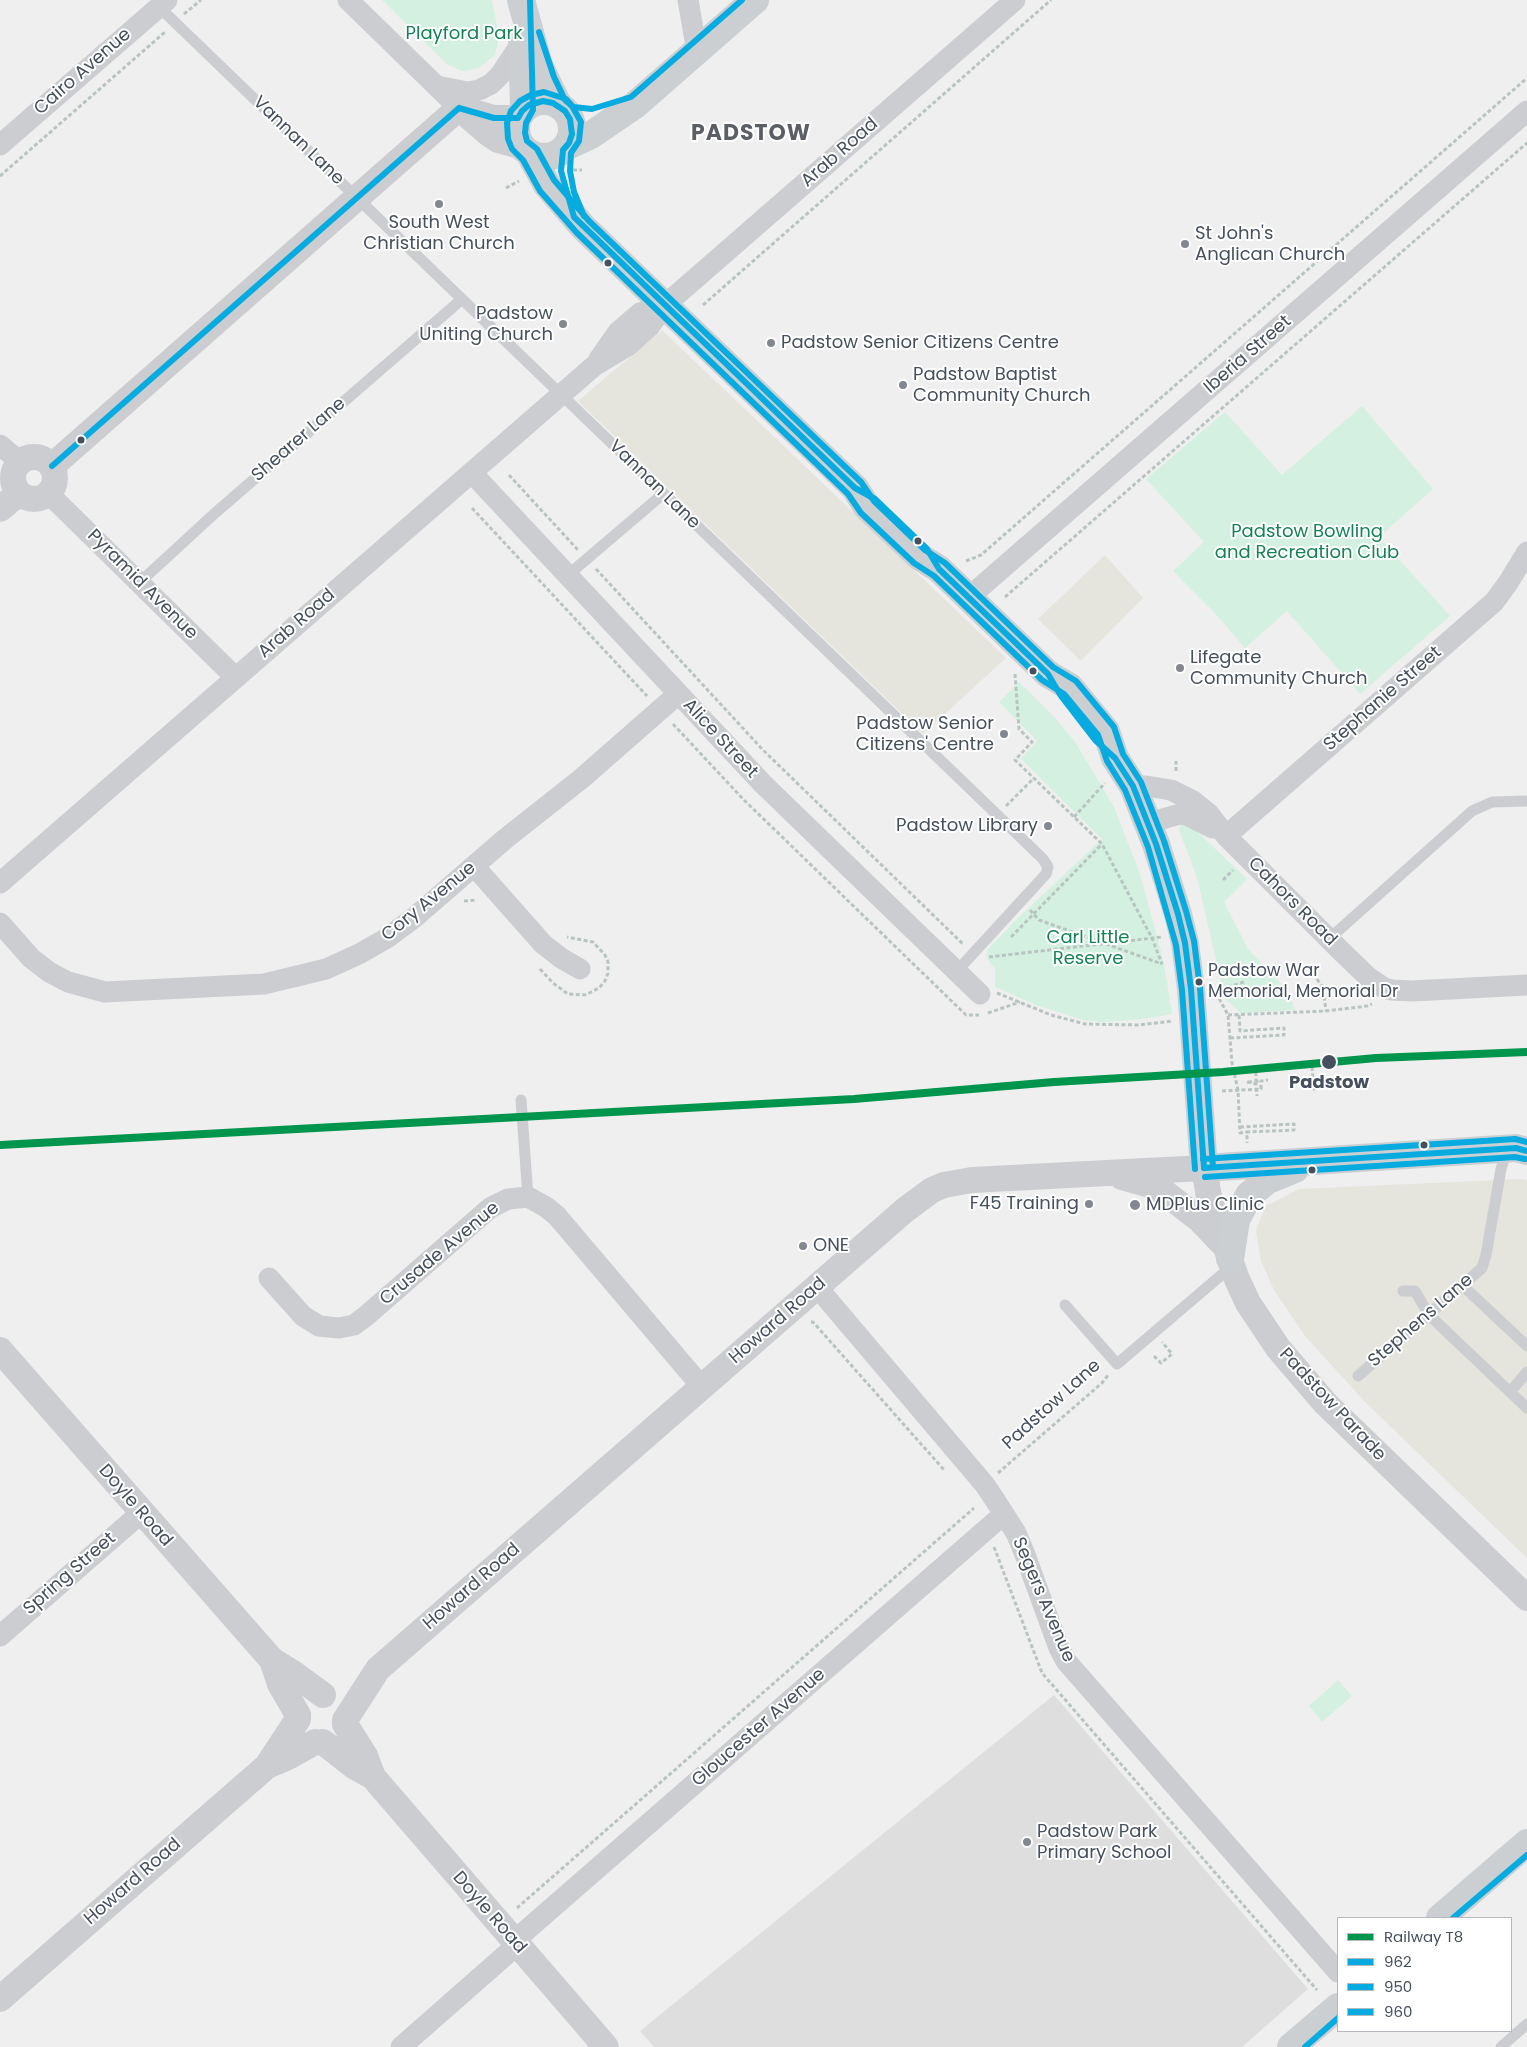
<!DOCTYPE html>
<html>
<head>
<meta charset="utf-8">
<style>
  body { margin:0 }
  #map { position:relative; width:1527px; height:2047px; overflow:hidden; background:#f0efef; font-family:Poppins,sans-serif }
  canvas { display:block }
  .legend { position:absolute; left:1337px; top:1917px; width:175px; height:115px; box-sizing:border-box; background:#fff; border:1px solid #b5b9be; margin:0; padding:6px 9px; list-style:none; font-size:15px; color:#464f5d }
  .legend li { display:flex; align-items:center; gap:10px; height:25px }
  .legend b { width:25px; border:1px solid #b5b9be }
</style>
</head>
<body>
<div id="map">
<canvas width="1527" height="2047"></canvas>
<ul class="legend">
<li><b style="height:6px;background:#00954c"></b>Railway T8</li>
<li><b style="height:6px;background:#07abe0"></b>962</li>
<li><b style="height:6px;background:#07abe0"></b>950</li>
<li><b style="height:6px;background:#07abe0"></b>960</li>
</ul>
</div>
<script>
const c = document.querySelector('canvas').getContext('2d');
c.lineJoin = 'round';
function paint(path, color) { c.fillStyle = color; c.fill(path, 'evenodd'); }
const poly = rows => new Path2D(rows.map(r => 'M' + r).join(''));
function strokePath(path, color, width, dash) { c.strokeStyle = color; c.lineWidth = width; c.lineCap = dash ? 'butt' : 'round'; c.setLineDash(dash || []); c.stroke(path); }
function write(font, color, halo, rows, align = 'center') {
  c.font = font + ' Poppins,sans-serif'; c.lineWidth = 4; c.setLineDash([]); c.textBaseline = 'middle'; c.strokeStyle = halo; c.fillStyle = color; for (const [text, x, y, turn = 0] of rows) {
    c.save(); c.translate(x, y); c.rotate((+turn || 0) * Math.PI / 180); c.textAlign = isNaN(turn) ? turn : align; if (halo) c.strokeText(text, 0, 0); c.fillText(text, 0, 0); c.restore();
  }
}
const commercial = poly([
  [662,330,1006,658,923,734,578,401],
  [1105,555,1143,598,1081,661,1038,619],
  [1521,1179,1527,1180,1527,1558,1366,1403,1305,1336,1274,1290,1261,1261,1256,1230,1266,1206,1299,1189]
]);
const education = poly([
  [1054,1695,1308,1989,1242,2047,654,2047,640,2031]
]);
const green = poly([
  [382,0,492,0,499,36,495,55,478,68,463,71,448,65],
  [1362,406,1433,489,1379,537,1450,616,1360,694,1287,611,1245,648,1213,611,1173,571,1204,542,1146,479,1225,412,1282,475],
  [1019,682,1057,720,1075,742,1114,807,1140,874,1158,940,1164,964,1172,1014,1143,1019,1103,1022,1083,1020,1036,1005,995,987,995,969,986,957,988,949,1017,919,1102,839,1021,759,1037,741,999,702],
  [1181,824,1189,824,1247,879,1224,902,1248,949,1287,990,1295,1010,1241,1013,1225,999,1197,877,1179,830],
  [1338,1680,1352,1696,1322,1722,1309,1706]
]);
const path = poly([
  [184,14,201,0],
  [573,170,582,170],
  [0,176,165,32],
  [506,188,519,181],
  [703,305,1051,0],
  [509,475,578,550],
  [472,508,647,696],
  [966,561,981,555,1527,78],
  [596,569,763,750,964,945],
  [1005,597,1527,143],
  [1015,674,1019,729,1032,742,1015,760,1102,844,1152,938,1162,964],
  [673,724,744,800,966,1015,979,1015],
  [1176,771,1176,761],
  [1006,806,1034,778],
  [1074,817,1105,783],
  [1223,880,1233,870],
  [464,901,477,900],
  [1030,910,1039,920,1162,964],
  [1011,937,1102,844],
  [989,957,1162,937],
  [540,969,553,983,568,994,585,995,599,988,605,981,608,973,608,962,605,955,593,942,567,937],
  [1317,979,1323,988,1326,1011],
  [1244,982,1215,991,1228,1015,1232,1063,1238,1090,1240,1133,1247,1132],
  [997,993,1051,1015,1085,1024,1139,1025,1173,1021],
  [988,1013,1020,1002],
  [1228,1015,1326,1011,1367,1006,1372,1004],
  [1230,1038,1284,1035,1284,1028,1240,1031,1239,1015],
  [1312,1067,1314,1093],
  [1256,1072,1256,1081],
  [1247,1082,1256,1084,1257,1096],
  [1248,1082,1261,1081],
  [1222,1091,1261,1089,1261,1081,1268,1080],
  [1240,1127,1294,1124,1294,1130,1247,1132,1247,1143],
  [811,1322,813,1322,945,1471],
  [1154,1356,1161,1363,1172,1354,1162,1342],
  [998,1473,1102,1383,1109,1374],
  [994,1547,1042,1673,1317,1990],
  [517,1908,974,1508]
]);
const service = poly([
  [159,7,1043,859,1048,867,1046,874,957,971],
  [568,575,663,494],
  [139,583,214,514,461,300],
  [1329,939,1472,811,1492,802,1527,801],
  [521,1100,528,1197],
  [1462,1285,1527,1346],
  [1403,1291,1415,1291,1429,1315,1527,1408],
  [1065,1305,1117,1364,1232,1266],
  [1358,1376,1482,1268,1486,1255,1501,1169,1507,1149],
  [1510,1392,1527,1372],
  [1501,2047,1527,2024]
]);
const minor = poly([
  [348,0,459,108],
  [688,0,697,52],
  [437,86,467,92,479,90,491,84,500,75,522,42],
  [0,145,167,0],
  [599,359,618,332,640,313,665,305],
  [0,445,20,462],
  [472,473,763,784,980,994],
  [48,493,236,678],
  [968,598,1527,111],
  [1133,786,1146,786,1171,790,1193,801,1209,814,1226,836,1341,951,1368,977,1384,988,1392,990,1412,991,1527,985],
  [1148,823,1180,814,1187,815,1213,828],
  [1226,836,1494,602,1508,583,1527,552],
  [474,866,543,944,561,958,580,969],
  [0,883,594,366,629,345,650,326,665,305,1015,0],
  [0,923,31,958,49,972,68,982,105,992,264,984,326,969,359,954,387,938,415,917,505,839,581,779,678,694],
  [269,1278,303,1316,319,1326,339,1328,354,1325,366,1316,490,1208,508,1199,528,1197,546,1207,557,1216,702,1387],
  [817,1287,985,1485,995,1500,1016,1533,1024,1552,1059,1648,1066,1661,1338,1972],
  [0,1636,141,1513],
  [514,1941,1004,1514],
  [401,2047,517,1945]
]);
const tertiary = poly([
  [459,108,489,134,498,140,520,146],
  [462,109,494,118,518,118],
  '13 478a21 21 0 1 1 42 0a21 21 0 1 1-42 0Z',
  [52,466,459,108],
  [0,509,19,493],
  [1122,1177,1150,1185,1164,1192,1200,1220,1221,1242],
  [0,1350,272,1660,293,1673,323,1695],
  [272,1660,280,1684,298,1715],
  [345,1720,378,1669,905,1210,932,1190,944,1185,972,1180,1204,1168,1209,1197,1236,1277,1248,1303,1278,1348,1326,1404,1527,1598],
  [345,1724,365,1756,373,1777],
  [323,1742,355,1767,373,1777,606,2047],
  [267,1766,290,1756,315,1742],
  [0,1999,267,1766,298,1719]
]);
const secondary = poly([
  [521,0,539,65,558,105],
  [522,39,524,109],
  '516 129a28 28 0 1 1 56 0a28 28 0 1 1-56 0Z',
  [566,147,591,135,635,105,755,0],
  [530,154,547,185,583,227,855,488,867,507,901,539,920,557,939,569,1048,674,1070,687,1106,731,1115,758,1133,786,1156,844,1178,914,1185,943,1191,989,1204,1168,1516,1148,1527,1151],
  [1230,1259,1236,1220,1249,1195,1268,1180,1295,1169],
  [1440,1918,1527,1843],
  [1291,2047,1338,2007]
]);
const bus1 = poly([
  [459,108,494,118,518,118,522,111,529,105,543,101,553,103,565,111,570,119,572,134,569,143,563,150,561,171,574,217,855,488,875,499,927,549,939,569,1048,674,1061,696,1095,740,1115,758,1133,786,1156,844,1178,914,1185,943,1191,989,1204,1168],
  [52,466,459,108],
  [1204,1168,1516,1148,1527,1151]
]);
const bus2 = poly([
  [742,0,631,97,592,109,573,107,566,99,544,92,531,95,520,101,511,111,507,123,508,139,512,149,523,160,540,191,577,233,848,494,861,513,914,563,934,576,1042,680,1064,694,1098,735,1107,761,1125,790,1148,847,1176,945,1182,990,1195,1169],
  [1205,1177,1515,1157,1525,1159],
  [1453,1918,1527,1855],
  [1305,2047,1338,2018]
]);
const bus3 = poly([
  [530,0,533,110,526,123,525,133,527,141,537,149,554,180,589,221,861,482,874,501,925,550,945,563,1053,667,1076,681,1114,727,1123,754,1141,782,1164,841,1186,911,1194,941,1200,988,1213,1167],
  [539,32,554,77,565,100,572,106,581,122,579,141,571,153,570,171,574,192,584,216],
  [1203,1159,1515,1139,1527,1142]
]);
const rail1 = poly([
  [0,1145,854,1099,1054,1082,1223,1072,1376,1058,1527,1052]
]);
const markers = [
  [439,204,5,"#828790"],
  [1185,244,5,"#828790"],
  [608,263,4.5,"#464f5d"],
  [563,324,5,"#828790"],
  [771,343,5,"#828790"],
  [903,385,5,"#828790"],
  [81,440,4.5,"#464f5d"],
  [918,541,4.5,"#464f5d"],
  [1180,668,5,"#828790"],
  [1033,671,4.5,"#464f5d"],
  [1004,734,5,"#828790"],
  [1048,826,5,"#828790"],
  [1199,982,4.5,"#464f5d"],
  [1329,1062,8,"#464f5d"],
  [1424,1145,4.5,"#464f5d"],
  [1312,1170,4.5,"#464f5d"],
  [1089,1204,5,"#828790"],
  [1135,1205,6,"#828790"],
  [803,1246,5,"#828790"],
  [1027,1842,5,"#828790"]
];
const busNames = [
  ["Padstow War",1208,972],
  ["Memorial, Memorial Dr",1208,993]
];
const parkNames = [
  ["Playford Park",464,34],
  ["Padstow Bowling",1307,532],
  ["and Recreation Club",1307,553],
  ["Carl Little",1088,938],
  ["Reserve",1088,959]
];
const streetNames = [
  ["Cairo Avenue",83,72,-41],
  ["Vannan Lane",298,141,44],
  ["Arab Road",840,153,-41],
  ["Iberia Street",1248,355,-41],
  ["Shearer Lane",299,440,-41],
  ["Vannan Lane",654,485,44],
  ["Pyramid Avenue",142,585,45],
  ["Arab Road",297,624,-41],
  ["Stephanie Street",1383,699,-41],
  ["Alice Street",720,739,47],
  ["Cory Avenue",429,902,-39],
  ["Cahors Road",1292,902,45],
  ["Crusade Avenue",440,1254,-40],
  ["Howard Road",778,1321,-41],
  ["Stephens Lane",1421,1321,-41],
  ["Padstow Lane",1052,1405,-42],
  ["Padstow Parade",1332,1405,47],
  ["Doyle Road",135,1506,49],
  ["Spring Street",70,1574,-41],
  ["Howard Road",472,1587,-41],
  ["Segers Avenue",1043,1600,67],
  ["Gloucester Avenue",759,1728,-41],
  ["Howard Road",133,1882,-41],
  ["Doyle Road",489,1913,49]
];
const poiNames = [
  ["South West",439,223,"center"],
  ["Christian Church",439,244,"center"],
  ["St John's",1195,234],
  ["Anglican Church",1195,255],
  ["Padstow",553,314,"right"],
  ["Uniting Church",553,335,"right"],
  ["Padstow Senior Citizens Centre",781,343],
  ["Padstow Baptist",913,375],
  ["Community Church",913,396],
  ["Lifegate",1190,658],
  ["Community Church",1190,679],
  ["Padstow Senior",994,724,"right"],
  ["Citizens' Centre",994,745,"right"],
  ["Padstow Library",1038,826,"right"],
  ["F45 Training",1079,1204,"right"],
  ["MDPlus Clinic",1146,1205],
  ["ONE",813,1246],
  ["Padstow Park",1037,1832],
  ["Primary School",1037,1853]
];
const stopNames = [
  ["Padstow",1329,1083]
];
const districtNames = [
  ["PADSTOW",751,134]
];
paint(commercial, '#e5e4dd');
paint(education, '#dededf');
paint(green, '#d3f0e1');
strokePath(path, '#b8c4c2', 3, [4, 2.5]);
strokePath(service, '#cbcdd0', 11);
strokePath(minor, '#cbcdd0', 21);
strokePath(tertiary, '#cbcdd0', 26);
strokePath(secondary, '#cccfd2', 28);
strokePath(bus1, '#07abe0', 6);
strokePath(bus2, '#07abe0', 6);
strokePath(bus3, '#07abe0', 6);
strokePath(rail1, '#00954c', 8);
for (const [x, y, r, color] of markers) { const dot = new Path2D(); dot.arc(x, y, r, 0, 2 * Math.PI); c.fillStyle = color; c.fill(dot); strokePath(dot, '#fff', 2); }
write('17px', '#464f5d', '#fff', busNames, 'left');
write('18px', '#138257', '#fff', parkNames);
write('18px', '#464f5d', '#fff', streetNames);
write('18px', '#464f5d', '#fff', poiNames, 'left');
write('bold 18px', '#464f5d', '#fff', stopNames);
c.letterSpacing = '1px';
write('bold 22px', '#5b5e64', '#fff', districtNames);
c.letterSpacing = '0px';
</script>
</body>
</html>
